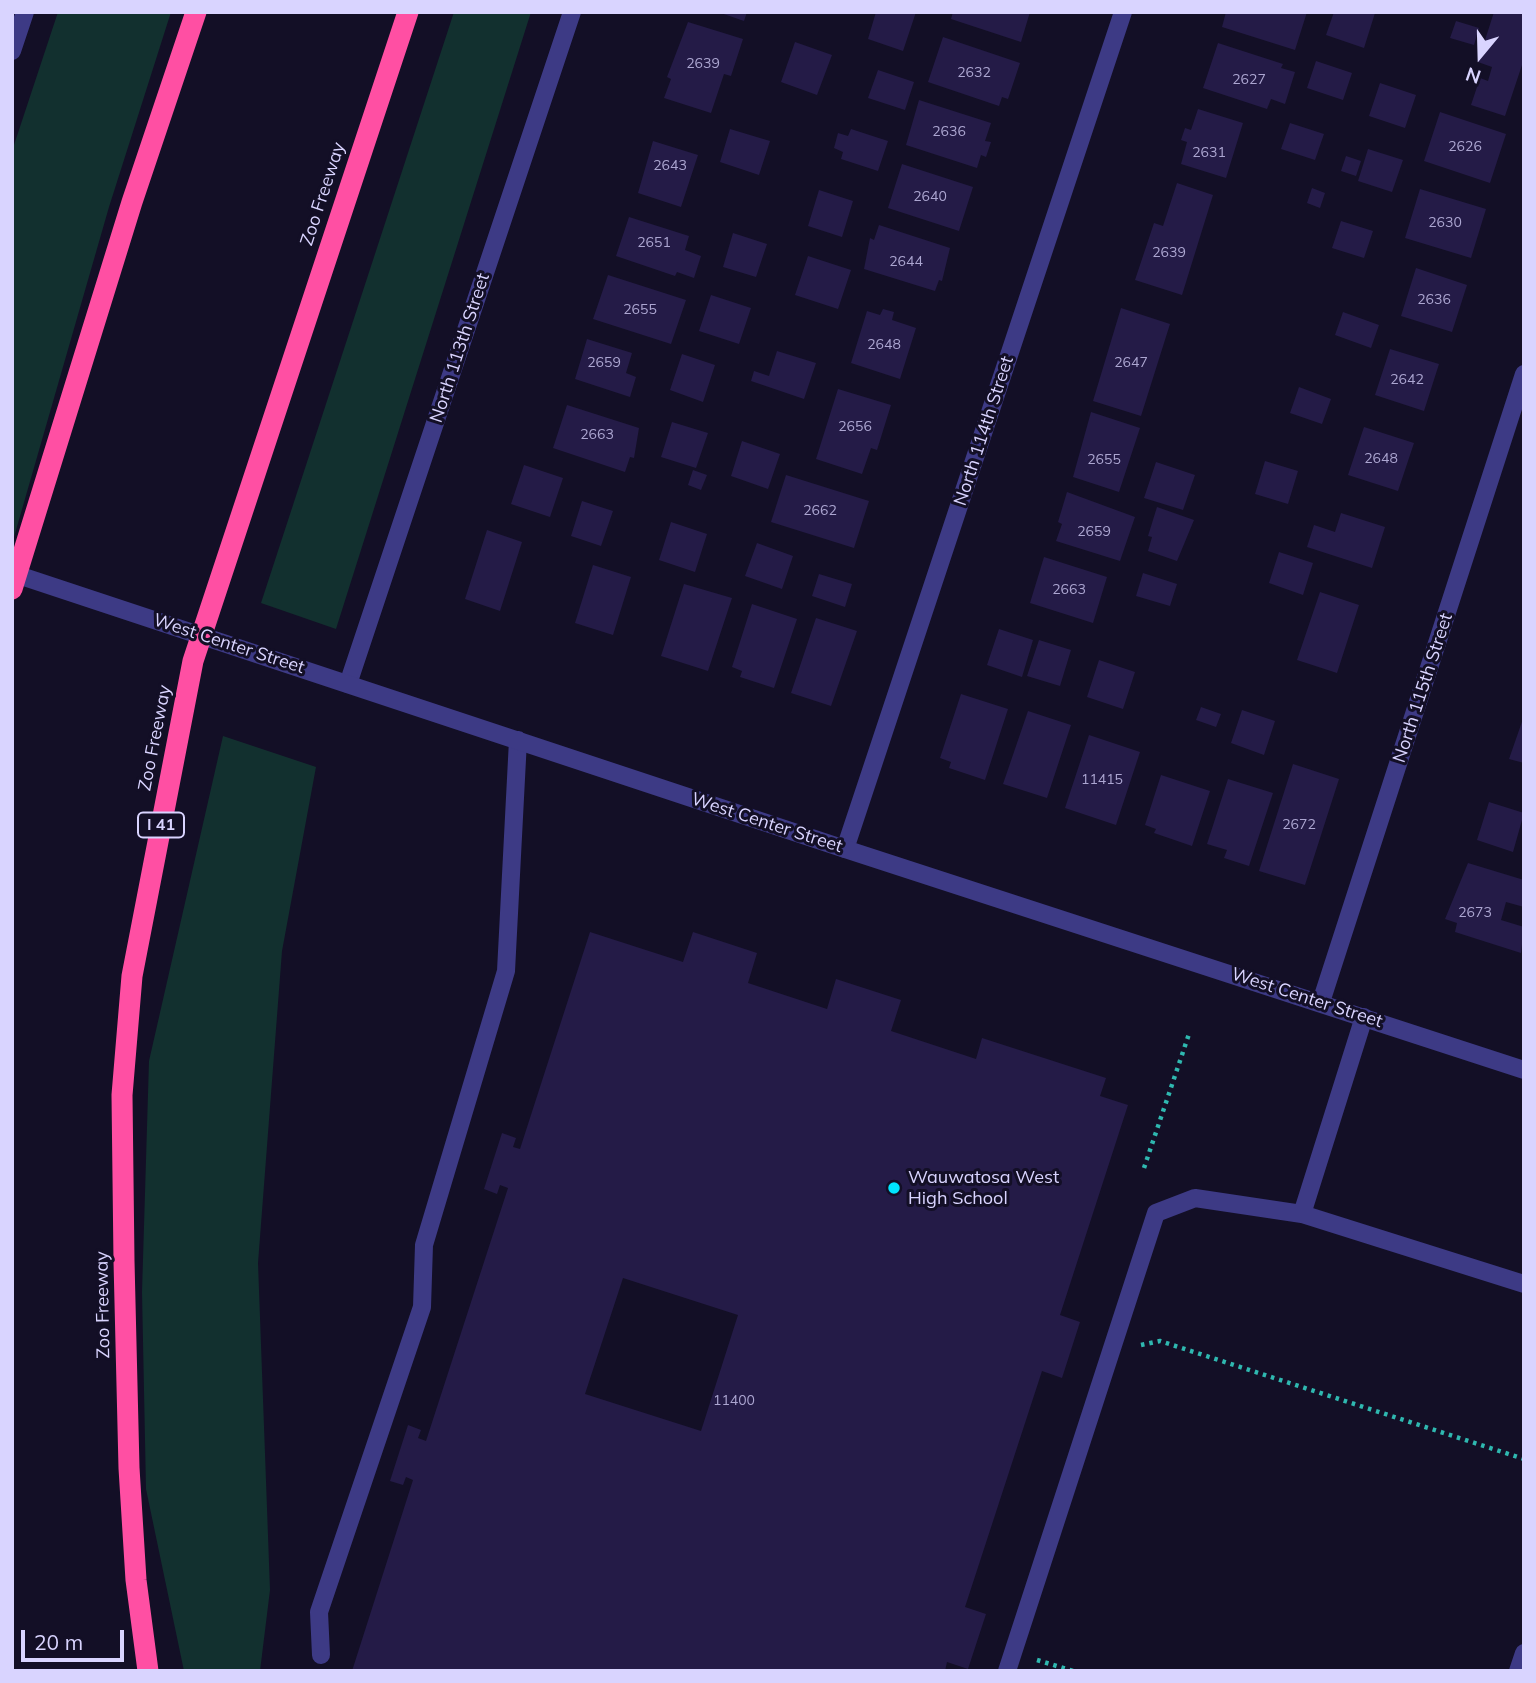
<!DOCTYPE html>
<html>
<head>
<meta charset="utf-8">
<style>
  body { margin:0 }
  #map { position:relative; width:1536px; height:1683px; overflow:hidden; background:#130f26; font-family:Mulish,sans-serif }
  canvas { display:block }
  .frame { position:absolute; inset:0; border:14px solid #d9d4ff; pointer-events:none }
  .north { position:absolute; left:1445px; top:21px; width:70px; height:70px; -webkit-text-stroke:5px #130f26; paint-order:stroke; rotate:199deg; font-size:19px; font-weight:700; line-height:28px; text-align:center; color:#d9d4ff }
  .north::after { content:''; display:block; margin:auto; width:24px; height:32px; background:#d9d4ff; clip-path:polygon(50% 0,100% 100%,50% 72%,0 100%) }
  .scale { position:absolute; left:21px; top:1630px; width:103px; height:32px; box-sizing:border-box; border:4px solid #d9d4ff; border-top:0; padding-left:9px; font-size:21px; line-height:24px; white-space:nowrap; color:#d9d4ff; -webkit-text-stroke:5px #130f26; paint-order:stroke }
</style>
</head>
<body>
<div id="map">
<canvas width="1536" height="1683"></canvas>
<div class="frame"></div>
<div class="north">N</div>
<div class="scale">20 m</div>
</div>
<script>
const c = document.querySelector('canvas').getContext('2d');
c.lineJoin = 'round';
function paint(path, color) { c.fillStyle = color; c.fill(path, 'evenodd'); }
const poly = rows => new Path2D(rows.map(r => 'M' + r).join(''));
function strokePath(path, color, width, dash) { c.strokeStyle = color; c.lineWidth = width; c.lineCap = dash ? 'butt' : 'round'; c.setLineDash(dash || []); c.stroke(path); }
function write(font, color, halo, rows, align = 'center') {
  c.font = font + ' Mulish,sans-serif'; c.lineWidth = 6; c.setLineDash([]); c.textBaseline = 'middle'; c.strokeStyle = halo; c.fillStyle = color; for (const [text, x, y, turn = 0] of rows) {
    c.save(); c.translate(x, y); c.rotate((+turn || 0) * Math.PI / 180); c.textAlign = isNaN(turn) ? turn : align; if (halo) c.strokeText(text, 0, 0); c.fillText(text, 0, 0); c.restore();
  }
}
const green = poly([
  [58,12,171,12,109,207,12,544,12,151],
  [454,12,531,12,336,629,261,603],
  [223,736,316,767,282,951,258,1263,270,1590,260,1671,184,1671,146,1489,142,1292,149,1061]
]);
const building = poly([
  [718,12,747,12,744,21],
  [876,12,916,12,903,51,868,39],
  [953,12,1030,12,1021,42,951,19],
  [1226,12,1307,12,1295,50,1222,27],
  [1334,12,1375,13,1364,48,1326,35],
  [1494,12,1524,12,1524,59,1505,116,1471,105,1480,78,1488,81,1492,67,1478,62],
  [1456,21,1479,28,1474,45,1450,38],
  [688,22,743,39,731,76,724,74,711,113,664,98,671,79,667,77],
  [943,37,1020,63,1008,99,1002,97,999,106,928,82],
  [795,42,832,55,817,95,781,82],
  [1218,43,1283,64,1281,68,1295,72,1285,104,1271,99,1267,109,1203,88],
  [1316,61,1352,73,1343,100,1307,88],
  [878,70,914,82,905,110,868,98],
  [1380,83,1416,95,1405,128,1369,116],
  [919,100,991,123,985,141,991,142,986,157,981,155,977,168,906,145],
  [1198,109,1243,123,1226,178,1181,164,1187,142,1181,140,1185,128,1191,130],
  [1440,112,1506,134,1490,183,1424,161],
  [1290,123,1324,134,1315,160,1281,149],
  [730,129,770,141,759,175,720,162],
  [851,129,888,141,878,171,841,159,843,152,834,148,838,133,848,136],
  [653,141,698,155,681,207,638,193],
  [1368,149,1403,160,1392,192,1358,181],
  [1346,156,1361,161,1356,176,1341,171],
  [902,164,973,187,959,231,888,208],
  [1177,183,1213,195,1182,295,1135,280,1154,223,1163,226],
  [1312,188,1325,193,1320,208,1307,203],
  [1420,189,1486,209,1471,258,1405,238],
  [819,190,853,201,842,237,808,226],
  [629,217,689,236,685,250,701,256,694,278,677,272,675,276,616,256],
  [1341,221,1373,231,1364,258,1332,248],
  [879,225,950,248,942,281,939,280,935,291,864,269,870,238,874,240],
  [733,233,767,244,756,277,723,267],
  [808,256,851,270,838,309,795,295],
  [1416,268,1467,285,1452,332,1401,316],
  [608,275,686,300,671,344,593,319],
  [711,295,751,308,739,344,699,331],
  [1121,308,1170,324,1141,416,1093,401],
  [883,309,894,312,892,320,916,328,900,379,851,363,867,311,880,315],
  [1343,312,1379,325,1371,348,1335,335],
  [587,339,632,353,626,373,636,377,630,397,575,379],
  [1390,349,1439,364,1424,411,1375,395],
  [777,351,816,363,804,399,751,381,754,371,769,376],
  [682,354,715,365,703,402,670,390],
  [1299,387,1331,399,1322,424,1290,413],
  [838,389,891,405,877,450,871,448,862,474,816,459],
  [567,405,639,428,634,458,630,457,625,472,553,448],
  [1091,412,1140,428,1119,492,1073,477],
  [672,422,708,433,696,468,661,457],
  [1364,427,1414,443,1398,491,1348,475],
  [742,441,780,454,768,489,731,476],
  [1265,461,1298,471,1288,504,1255,494],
  [1156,462,1195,475,1183,510,1144,498],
  [524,465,563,478,550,517,511,504],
  [693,470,707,475,701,490,688,485],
  [786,475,869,501,854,548,771,522],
  [1067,492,1135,517,1120,561,1056,541,1062,524,1058,522],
  [582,501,613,511,601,546,571,536],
  [1157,507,1194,520,1177,561,1148,551,1152,537,1148,536],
  [1341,513,1385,527,1372,568,1307,547,1314,525,1335,532],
  [671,522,707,534,695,572,659,560],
  [487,530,522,542,500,611,465,599],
  [757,543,793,556,782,589,745,576],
  [1279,552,1313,563,1303,595,1269,583],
  [1044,557,1107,577,1093,623,1030,603],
  [593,565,631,577,613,635,575,623],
  [1143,573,1177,584,1170,606,1136,596],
  [819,574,852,584,845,607,812,596],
  [684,584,732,598,708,671,661,656],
  [1320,592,1359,605,1337,673,1297,660],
  [752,604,797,619,774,688,740,677,742,671,732,667],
  [816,618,857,631,831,706,791,693],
  [999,629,1033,640,1022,677,987,665],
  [1039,640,1071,650,1060,686,1027,676],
  [1099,660,1135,672,1123,709,1087,697],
  [961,694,1008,709,985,780,949,768,951,762,940,758],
  [1201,707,1221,714,1216,727,1196,720],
  [1242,710,1275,721,1264,755,1231,743],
  [1028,711,1071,725,1047,798,1003,784],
  [1524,716,1524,763,1509,759],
  [1089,735,1140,752,1116,825,1065,808],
  [1293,764,1339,779,1305,885,1259,871],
  [1161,775,1210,791,1192,846,1154,833,1156,829,1145,825],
  [1228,779,1273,793,1249,866,1224,858,1227,850,1207,844],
  [1489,802,1524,813,1513,852,1477,840],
  [1468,863,1524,880,1524,907,1506,902,1501,920,1524,927,1521,953,1455,932,1457,923,1445,919],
  [590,932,683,962,693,932,757,953,748,983,827,1009,836,979,901,1000,891,1031,976,1059,982,1038,1106,1078,1100,1096,1128,1105,1060,1315,1080,1322,1062,1378,1042,1371,965,1607,986,1614,968,1669,947,1662,945,1671,352,1671,413,1480,406,1477,403,1485,390,1481,408,1425,421,1430,418,1438,426,1441,508,1188,500,1185,497,1194,484,1189,502,1133,516,1138,513,1147,520,1149],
  [623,1278,738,1315,701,1431,585,1394]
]);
const path = poly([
  [1144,1168,1190,1031],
  [1141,1345,1160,1341,1524,1459],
  [1037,1660,1073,1671]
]);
const service = poly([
  [1302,1214,1364,1017],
  [321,1655,319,1612,422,1307,424,1245,506,971,518,740],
  [1007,1671,1156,1213,1195,1198,1302,1214,1524,1284],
  [1518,1671,1524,1653]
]);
const minor = poly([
  [12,51,25,12],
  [348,684,572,12],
  [845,849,1123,12],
  [1321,1002,1524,374]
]);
const tertiary = poly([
  [12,573,845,849,1524,1070]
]);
const motorway = poly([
  [12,589,132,202,196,12],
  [148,1671,136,1580,129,1468,124,1261,122,1095,132,976,193,661,408,12]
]);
const markers = [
  [894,1188,7,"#00e5ff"]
];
const numberNames = [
  ["2639",703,64],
  ["2632",974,73],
  ["2627",1249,80],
  ["2636",949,132],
  ["2626",1465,147],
  ["2631",1209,153],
  ["2643",670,166],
  ["2640",930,197],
  ["2630",1445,223],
  ["2651",654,243],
  ["2639",1169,253],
  ["2644",906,262],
  ["2636",1434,300],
  ["2655",640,310],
  ["2648",884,345],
  ["2659",604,363],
  ["2647",1131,363],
  ["2642",1407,380],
  ["2656",855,427],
  ["2663",597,435],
  ["2648",1381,459],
  ["2655",1104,460],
  ["2662",820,511],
  ["2659",1094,532],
  ["2663",1069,590],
  ["11415",1102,780],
  ["2672",1299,825],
  ["2673",1475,913],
  ["11400",734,1401]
];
const shields = [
  [161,825,46]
];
const shieldNames = [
  ["I 41",161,825]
];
const streetNames = [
  ["Zoo Freeway",323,194,-72],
  ["North 113th Street",460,348,-72],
  ["North 114th Street",984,431,-72],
  ["West Center Street",229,644,18],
  ["North 115th Street",1423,688,-72],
  ["Zoo Freeway",155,738,-79],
  ["West Center Street",767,823,18],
  ["West Center Street",1307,998,18],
  ["Zoo Freeway",103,1305,-91]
];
const poiNames = [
  ["Wauwatosa West",908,1178],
  ["High School",908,1199]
];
paint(green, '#12302f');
paint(building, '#241b47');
strokePath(path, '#2fb8b0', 4.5, [3.5, 5]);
strokePath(service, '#3d3a85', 18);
strokePath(minor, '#3d3a85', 18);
strokePath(tertiary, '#3d3a85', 18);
strokePath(motorway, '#ff4fa3', 21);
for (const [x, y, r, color] of markers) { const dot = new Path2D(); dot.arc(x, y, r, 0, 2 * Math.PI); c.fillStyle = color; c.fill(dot); strokePath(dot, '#130f26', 2.5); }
write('14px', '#aca6d1', null, numberNames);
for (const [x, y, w] of shields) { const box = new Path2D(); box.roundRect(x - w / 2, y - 12.5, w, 25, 5); c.fillStyle = '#130f26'; c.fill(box); strokePath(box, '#d9d4ff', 2); }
write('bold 16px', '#d9d4ff', null, shieldNames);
write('18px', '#d9d4ff', '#130f26', streetNames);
write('18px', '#d9d4ff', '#130f26', poiNames, 'left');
</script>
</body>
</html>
